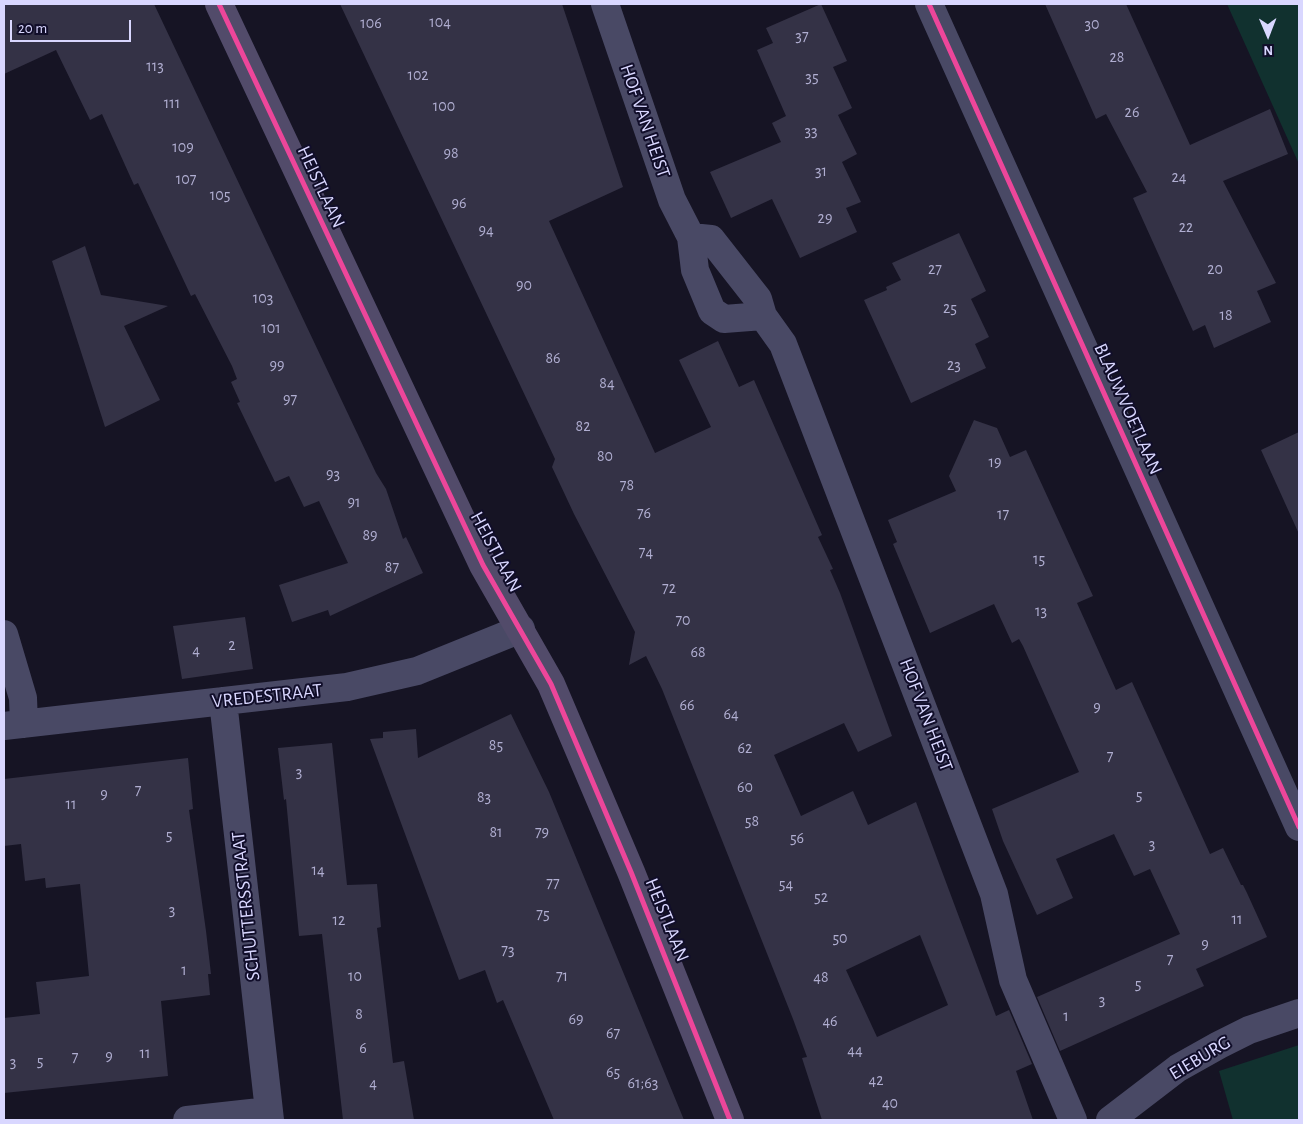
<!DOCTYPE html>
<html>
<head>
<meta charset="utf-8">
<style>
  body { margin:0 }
  #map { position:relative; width:1303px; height:1124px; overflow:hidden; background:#161424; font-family:"Alegreya Sans",sans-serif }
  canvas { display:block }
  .frame { position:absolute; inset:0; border:5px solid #d9d7ff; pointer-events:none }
  .north { position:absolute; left:1243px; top:10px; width:50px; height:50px; -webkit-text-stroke:4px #110e2a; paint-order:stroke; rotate:179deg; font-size:14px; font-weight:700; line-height:20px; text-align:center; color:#d9d7ff }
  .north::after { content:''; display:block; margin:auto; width:18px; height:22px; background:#d9d7ff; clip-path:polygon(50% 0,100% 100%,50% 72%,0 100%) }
  .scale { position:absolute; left:10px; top:20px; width:121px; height:22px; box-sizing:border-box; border:2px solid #d9d7ff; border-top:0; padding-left:6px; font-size:15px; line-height:18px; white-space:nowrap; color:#d9d7ff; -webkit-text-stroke:4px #110e2a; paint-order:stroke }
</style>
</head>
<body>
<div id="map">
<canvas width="1303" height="1124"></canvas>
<div class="frame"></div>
<div class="north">N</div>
<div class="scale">20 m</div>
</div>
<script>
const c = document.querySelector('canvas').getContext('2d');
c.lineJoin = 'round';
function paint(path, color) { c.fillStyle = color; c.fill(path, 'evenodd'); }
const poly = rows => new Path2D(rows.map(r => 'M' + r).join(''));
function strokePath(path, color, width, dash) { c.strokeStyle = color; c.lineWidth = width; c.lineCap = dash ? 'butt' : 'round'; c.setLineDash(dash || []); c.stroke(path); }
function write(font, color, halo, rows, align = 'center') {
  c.font = font + ' "Alegreya Sans",sans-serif'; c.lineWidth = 4; c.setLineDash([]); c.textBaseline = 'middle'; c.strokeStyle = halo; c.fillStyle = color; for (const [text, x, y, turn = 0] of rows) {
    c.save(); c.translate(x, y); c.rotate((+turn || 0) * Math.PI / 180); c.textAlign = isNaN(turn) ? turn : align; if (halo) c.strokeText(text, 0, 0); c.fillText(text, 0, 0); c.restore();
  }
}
const green = poly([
  [1227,4,1299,4,1299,164],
  [1299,1045,1299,1120,1233,1120,1219,1071]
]);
const building = poly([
  [4,4,154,4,376,473,386,489,403,539,406,537,423,573,330,616,328,610,292,622,279,585,348,563,319,501,304,507,289,476,275,482,237,403,240,402,231,382,237,379,232,366,195,294,191,296,138,183,134,185,102,114,90,120,56,50,4,74],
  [340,4,562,4,623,187,549,221,655,453,711,427,679,360,718,341,739,387,754,380,822,535,818,537,833,569,830,570,840,593,892,736,858,752,844,723,774,755,801,816,853,791,868,825,916,802,996,1016,1009,1010,1032,1064,1016,1071,1033,1120,822,1120,802,1058,807,1057,793,1019,662,689,646,656,629,665,635,632,574,514,552,467,555,459],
  [920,935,948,1005,877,1037,846,970],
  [821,4,847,61,833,67,852,108,838,115,857,154,842,162,861,202,846,208,857,232,800,258,772,199,731,218,710,172,781,142,772,123,786,116,757,50,773,43,766,28],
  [1045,4,1126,4,1190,145,1270,109,1288,154,1223,181,1276,283,1257,291,1271,322,1214,348,1205,325,1193,331,1133,198,1147,192,1106,114,1096,119],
  [959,233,986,291,971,299,989,337,975,344,986,368,911,403,864,300,887,290,886,287,901,280,892,263],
  [85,246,101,295,168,306,124,326,160,400,105,427,52,261],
  [974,420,997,428,1010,457,1026,450,1093,596,1077,603,1116,690,1132,682,1210,854,1223,848,1241,885,1243,885,1247,893,1267,937,1196,969,1204,986,1060,1051,1037,997,1180,934,1150,869,1134,876,1114,834,1056,859,1073,898,1037,915,1003,841,992,809,1079,772,1023,646,1019,639,1012,643,994,604,930,633,893,544,897,542,888,520,956,491,949,476],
  [1299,432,1299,534,1261,450],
  [245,617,253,669,182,679,173,626],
  [511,714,549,792,684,1120,554,1120,503,1000,497,1003,485,970,459,980,370,739,383,738,383,732,416,729,418,758],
  [332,743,347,885,377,884,381,927,377,928,393,1063,404,1061,414,1120,343,1120,322,934,299,936,286,799,284,800,278,748],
  [188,758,193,809,189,810,206,931,211,974,208,974,210,995,161,1001,168,1076,4,1093,4,1018,40,1014,36,982,89,976,80,884,46,888,45,878,25,881,21,844,4,846,4,779]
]);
const minor = poly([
  [605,4,672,200,691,237,695,270,712,311,724,319,763,316],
  [929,4,1299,827],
  [691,237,711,239,758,299,763,316,783,344,994,894,1013,980,1073,1120],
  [4,634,23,698,24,724],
  [223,701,270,1120],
  [4,726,347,687,417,671,521,629],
  [187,1120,269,1111],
  [1110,1120,1178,1068,1219,1045,1249,1030,1299,1013]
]);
const major = poly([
  [219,4,483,565,551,684,631,872,730,1120]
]);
const cycleway = poly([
  [219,4,483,565,551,684,631,872,730,1120],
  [929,4,1299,827]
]);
const numberNames = [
  ["104",440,22],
  ["106",371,23],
  ["30",1092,24],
  ["37",802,36],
  ["28",1117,57],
  ["113",155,66],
  ["102",418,75],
  ["35",812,77],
  ["111",172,103],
  ["100",444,106],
  ["26",1132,112],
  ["33",811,131],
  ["109",183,147],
  ["98",451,153],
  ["31",821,171],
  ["24",1179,177],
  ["107",186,179],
  ["105",220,195],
  ["96",459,203],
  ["29",825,218],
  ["22",1186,227],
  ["94",486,230],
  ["27",935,269],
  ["20",1215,269],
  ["90",524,285],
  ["103",263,298],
  ["25",950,308],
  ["18",1226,315],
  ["101",271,328],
  ["86",553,358],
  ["99",277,365],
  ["23",954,365],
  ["84",607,383],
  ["97",290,399],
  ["82",583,426],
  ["80",605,456],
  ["19",995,462],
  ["93",333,474],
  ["78",627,485],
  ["91",354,502],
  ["76",644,513],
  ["17",1003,514],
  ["89",370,535],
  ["74",646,552],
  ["15",1039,559],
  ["87",392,567],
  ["72",669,588],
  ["13",1041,611],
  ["70",683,620],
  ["2",232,645],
  ["4",196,650],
  ["68",698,652],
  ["66",687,705],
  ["9",1097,707],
  ["64",731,714],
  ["85",496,745],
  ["62",745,748],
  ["7",1110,756],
  ["3",299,772],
  ["60",745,787],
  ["7",138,790],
  ["9",104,794],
  ["5",1139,795],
  ["83",484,797],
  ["11",71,804],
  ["58",752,821],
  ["81",496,832],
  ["79",542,832],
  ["5",169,835],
  ["56",797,838],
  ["3",1152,844],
  ["14",318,870],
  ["77",553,883],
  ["54",786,884],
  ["52",821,897],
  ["3",172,910],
  ["75",543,914],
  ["11",1237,919],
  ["12",339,920],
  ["50",840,938],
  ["9",1205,944],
  ["73",508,950],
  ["7",1170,959],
  ["1",184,970],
  ["10",355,976],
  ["71",562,976],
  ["48",821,977],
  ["5",1138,984],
  ["3",1102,1000],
  ["8",359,1014],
  ["1",1066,1016],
  ["69",576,1019],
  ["46",830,1021],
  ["67",613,1033],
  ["6",363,1048],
  ["44",855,1050],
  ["11",145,1053],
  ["9",109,1056],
  ["7",75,1057],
  ["5",40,1061],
  ["3",13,1062],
  ["65",613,1072],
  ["42",876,1080],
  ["4",373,1083],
  ["61;63",643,1083],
  ["40",890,1103]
];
const streetNames = [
  ["HOF VAN HEIST",645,121,71],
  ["HEISTLAAN",321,187,65],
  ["BLAUWVOETLAAN",1128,409,66],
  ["HEISTLAAN",496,552,62],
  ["VREDESTRAAT",267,696,-6],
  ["HOF VAN HEIST",926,715,69],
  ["SCHUTTERSSTRAAT",246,906,-96],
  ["HEISTLAAN",667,920,68],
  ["EIEBURG",1200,1058,-31]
];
paint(green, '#11312f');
paint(building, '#343246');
strokePath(minor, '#494965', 28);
strokePath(major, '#524b6a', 28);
strokePath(cycleway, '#ed469a', 5);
write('16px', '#b0aed1', null, numberNames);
write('19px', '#d9d7ff', '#110e2a', streetNames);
</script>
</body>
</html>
